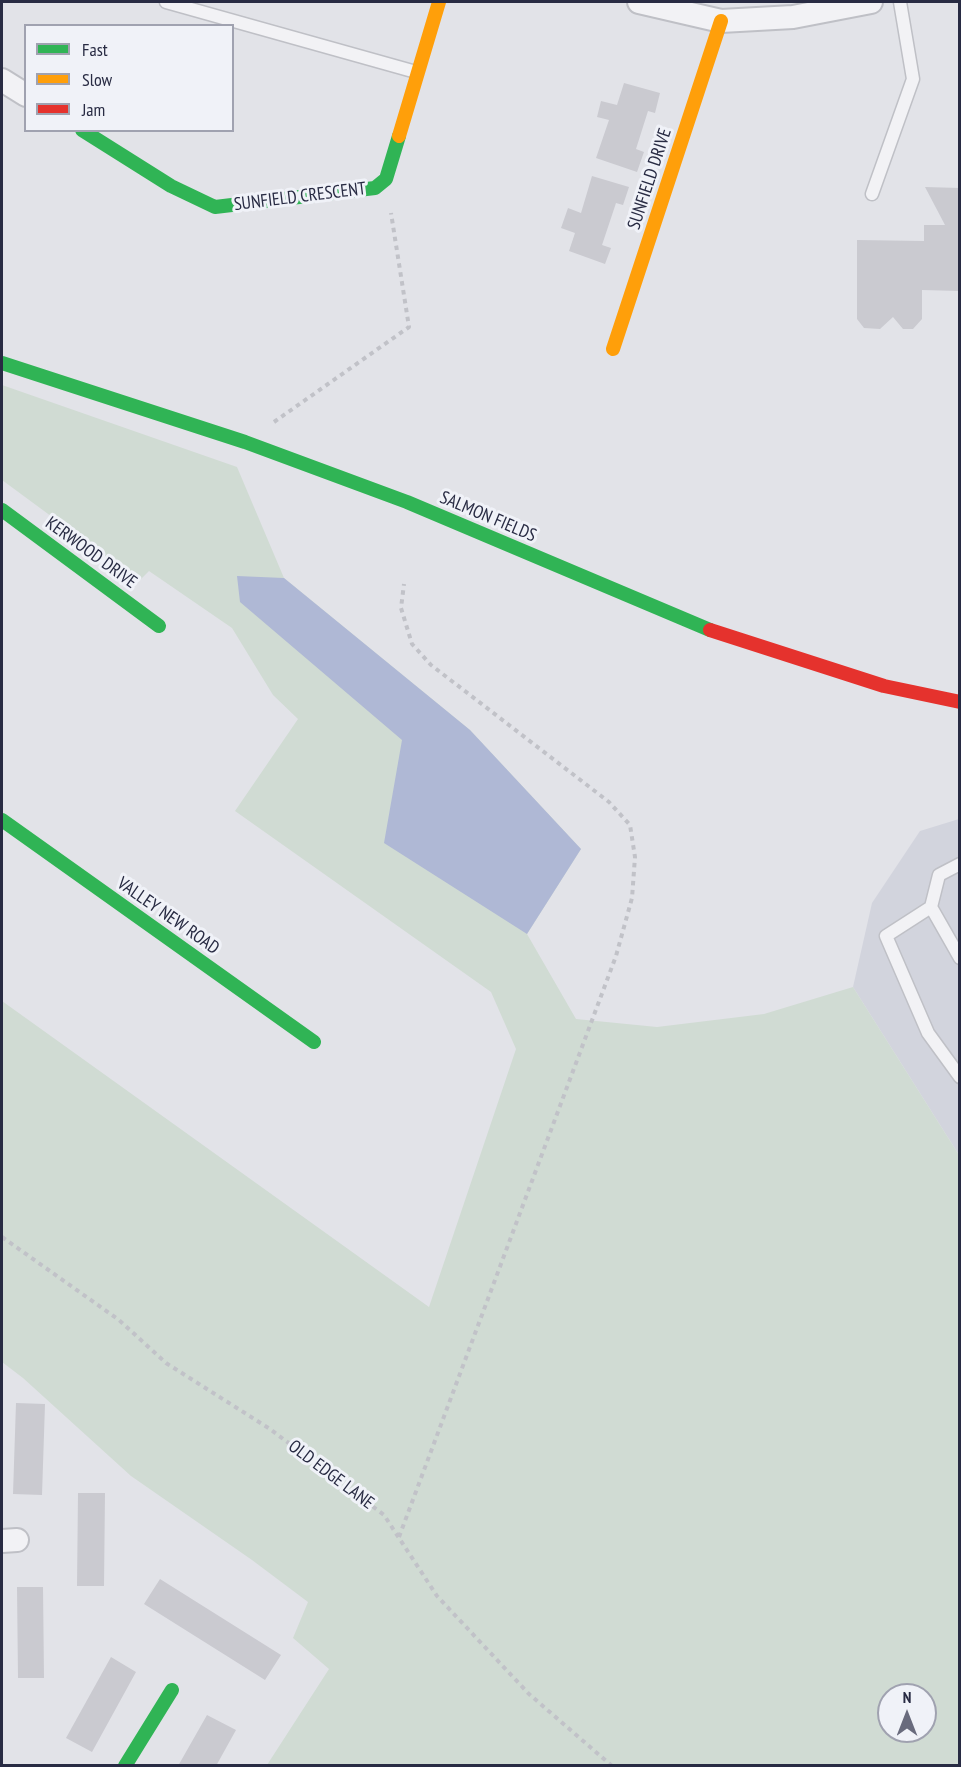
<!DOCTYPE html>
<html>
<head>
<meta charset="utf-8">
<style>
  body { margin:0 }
  #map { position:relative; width:961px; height:1767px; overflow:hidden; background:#e2e3e8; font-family:"PT Sans Narrow",sans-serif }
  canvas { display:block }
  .frame { position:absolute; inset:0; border:3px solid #282b43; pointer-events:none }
  .legend { position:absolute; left:24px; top:24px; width:210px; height:108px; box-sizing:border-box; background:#f0f2f8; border:2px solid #a0a2b0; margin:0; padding:8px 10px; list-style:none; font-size:18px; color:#282b43 }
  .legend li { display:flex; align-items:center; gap:12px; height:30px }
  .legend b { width:30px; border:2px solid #a0a2b0 }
  .north { position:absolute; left:877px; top:1683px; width:60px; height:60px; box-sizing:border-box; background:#f0f2f8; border:2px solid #a0a2b0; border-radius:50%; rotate:0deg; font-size:16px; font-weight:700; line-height:24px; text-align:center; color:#282b43 }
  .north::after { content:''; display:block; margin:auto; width:21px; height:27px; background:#696b7d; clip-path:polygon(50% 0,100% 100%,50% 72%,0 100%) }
</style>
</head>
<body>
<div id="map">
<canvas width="961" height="1767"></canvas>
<div class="frame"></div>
<ul class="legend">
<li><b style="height:8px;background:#30b455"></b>Fast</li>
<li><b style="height:8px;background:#ff9f0a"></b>Slow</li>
<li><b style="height:8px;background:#e5322d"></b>Jam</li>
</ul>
<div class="north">N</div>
</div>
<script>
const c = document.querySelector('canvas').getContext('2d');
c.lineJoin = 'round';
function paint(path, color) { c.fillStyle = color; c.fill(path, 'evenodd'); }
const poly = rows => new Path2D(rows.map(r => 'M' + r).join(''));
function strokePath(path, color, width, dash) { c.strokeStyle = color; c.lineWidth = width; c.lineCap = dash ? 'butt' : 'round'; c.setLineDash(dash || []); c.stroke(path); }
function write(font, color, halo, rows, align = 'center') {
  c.font = font + ' "PT Sans Narrow",sans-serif'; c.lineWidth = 6; c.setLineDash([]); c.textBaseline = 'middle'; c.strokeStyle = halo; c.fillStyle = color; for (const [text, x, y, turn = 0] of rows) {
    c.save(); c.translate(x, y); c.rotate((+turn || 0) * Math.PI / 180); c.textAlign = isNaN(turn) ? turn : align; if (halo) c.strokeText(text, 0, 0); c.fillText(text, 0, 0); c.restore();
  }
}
const built = poly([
  [959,819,959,1155,853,987,872,903,920,831]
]);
const green = poly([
  [2,385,237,467,284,578,470,730,581,849,527,934,576,1019,657,1027,764,1014,853,987,959,1155,959,1765,267,1765,329,1669,293,1638,308,1602,252,1560,131,1476,23,1378,2,1362,2,1001,429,1307,516,1049,491,992,235,811,298,719,273,695,232,628,149,571,139,581,2,480],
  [889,1695,925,1695,925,1731,889,1731]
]);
const water = poly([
  [237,576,284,578,470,730,581,849,527,934,384,843,402,740,240,602]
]);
const building = poly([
  [624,83,660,93,655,113,648,111,636,149,644,152,637,172,596,158,609,120,597,117,601,101,617,105],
  [592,176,629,187,623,205,616,203,602,245,611,248,605,264,569,251,575,233,561,228,568,208,581,213],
  [925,187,960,188,960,291,922,290,922,319,913,329,903,329,893,317,880,329,864,328,857,319,857,240,924,241,924,225,945,225],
  [16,1403,45,1404,42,1495,13,1494],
  [78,1493,105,1493,104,1586,77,1586],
  [160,1579,281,1655,265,1680,144,1604],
  [17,1587,43,1587,44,1678,18,1678],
  [111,1657,136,1672,92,1752,66,1738],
  [207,1715,236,1730,216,1766,178,1766]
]);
const path = poly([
  [274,422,409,327,391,213],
  [2,1237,119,1320,166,1363,270,1429,384,1515,437,1596,529,1694,612,1766],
  [399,1537,616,956,632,898,635,857,630,825,609,802,431,665,412,644,401,608,404,584]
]);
const lane = poly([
  [166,2,416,72],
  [872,194,913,79,900,2],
  [960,864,939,875,931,907,886,936,928,1033,960,1077],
  [931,907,960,958]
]);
const street = poly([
  [639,2,721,21,793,17,871,2],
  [2,80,26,95],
  [2,1541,17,1540]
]);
const fast = poly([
  [82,130,171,186,215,207,375,188,386,179,399,136],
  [2,363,245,442,407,502,710,630],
  [2,510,159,626],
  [2,820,314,1042],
  [125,1766,172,1690]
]);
const slow = poly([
  [399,136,439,2],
  [613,349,721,21]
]);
const jam = poly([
  [710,630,884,686,960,702]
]);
const streetNames = [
  ["SUNFIELD DRIVE",650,179,-72],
  ["SUNFIELD CRESCENT",300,197,-7],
  ["SALMON FIELDS",488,517,23],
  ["KERWOOD DRIVE",91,553,36],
  ["VALLEY NEW ROAD",168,916,35],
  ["OLD EDGE LANE",331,1475,37]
];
paint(built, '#d2d4dd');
paint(green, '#d0dbd3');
paint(water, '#afb8d5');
paint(building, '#cacad0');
strokePath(lane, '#bfc0c6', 15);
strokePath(street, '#bfc0c6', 26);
strokePath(path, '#c1c2c8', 4, [4.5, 4.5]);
strokePath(lane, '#f2f2f5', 12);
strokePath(street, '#f2f2f5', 22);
strokePath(fast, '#30b455', 14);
strokePath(slow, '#ff9f0a', 14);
strokePath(jam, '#e5322d', 14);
write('18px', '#282b43', '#f0f2f8', streetNames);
</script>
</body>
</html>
